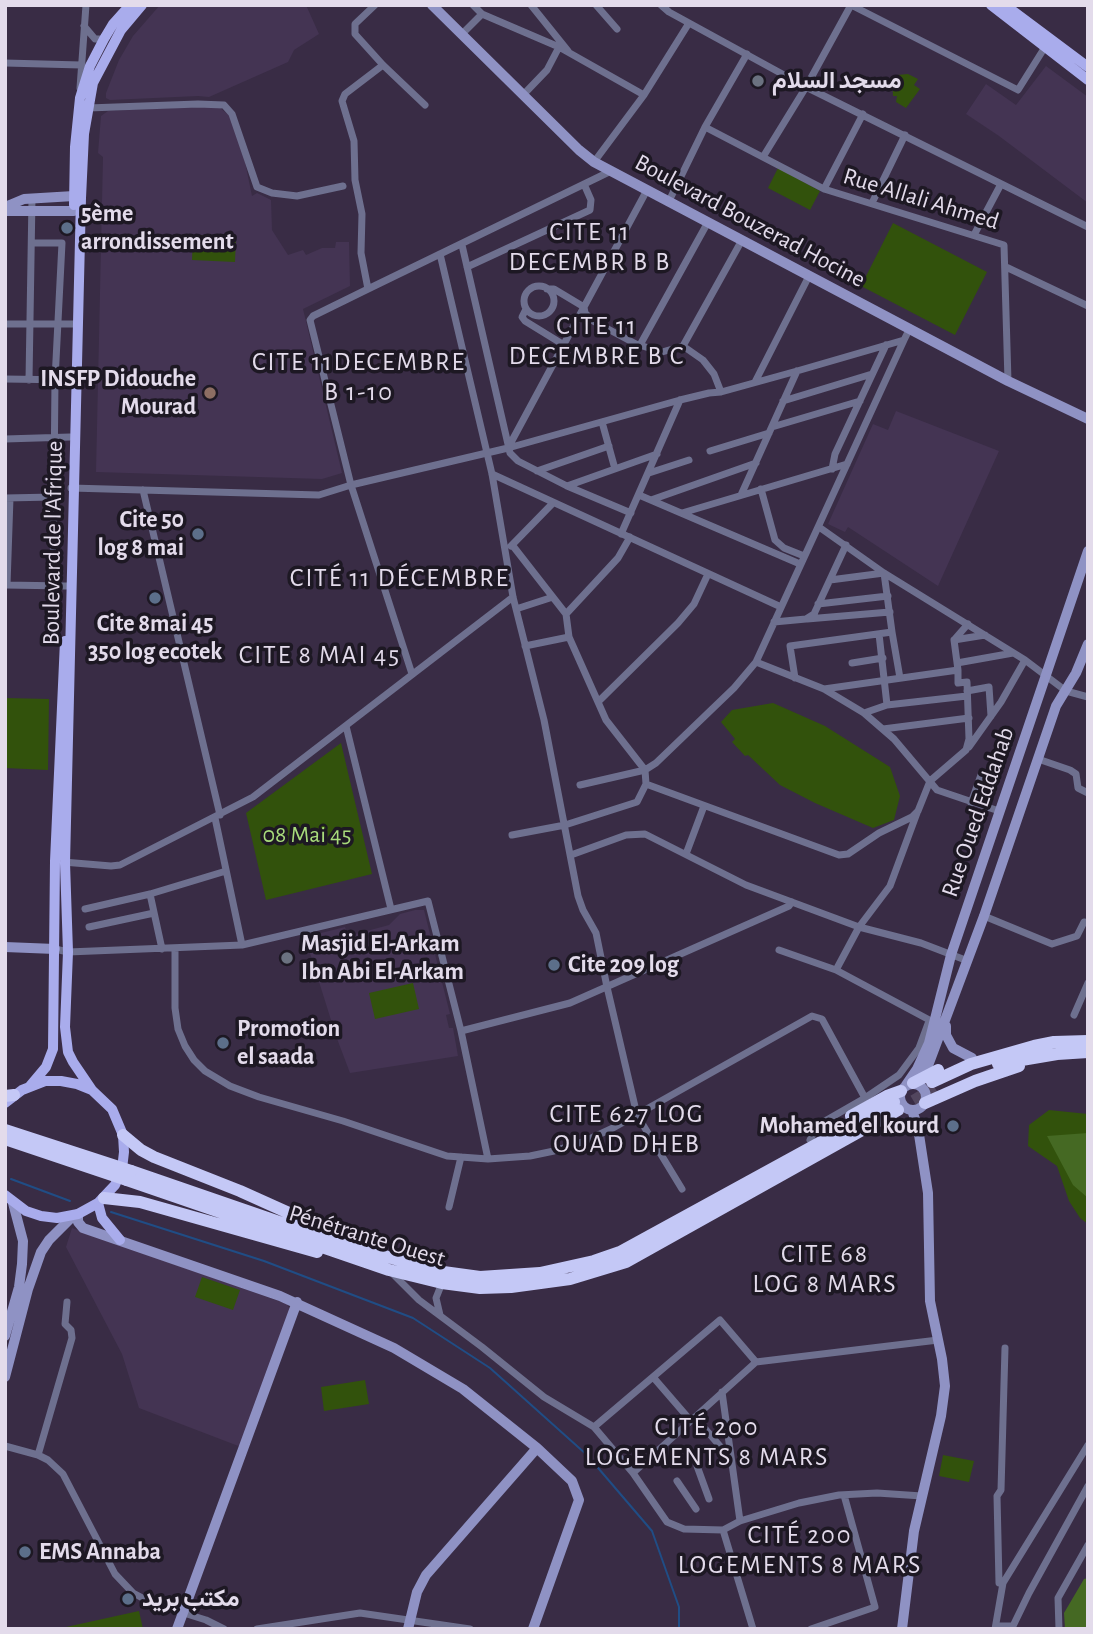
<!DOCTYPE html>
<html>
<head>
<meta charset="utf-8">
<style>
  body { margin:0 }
  #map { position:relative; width:1093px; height:1634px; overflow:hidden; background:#392c45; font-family:"Alegreya Sans",sans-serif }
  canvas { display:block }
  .frame { position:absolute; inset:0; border:7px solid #e3dbeb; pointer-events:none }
</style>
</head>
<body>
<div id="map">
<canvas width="1093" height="1634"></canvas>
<div class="frame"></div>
</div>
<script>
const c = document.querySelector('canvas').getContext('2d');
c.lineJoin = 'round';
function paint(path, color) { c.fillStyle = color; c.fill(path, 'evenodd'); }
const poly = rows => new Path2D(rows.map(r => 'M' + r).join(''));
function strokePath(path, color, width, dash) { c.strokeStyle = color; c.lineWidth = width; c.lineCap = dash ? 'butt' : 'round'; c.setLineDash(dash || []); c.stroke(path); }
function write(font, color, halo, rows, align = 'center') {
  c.font = font + ' "Alegreya Sans",Vazirmatn,sans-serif'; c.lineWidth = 7; c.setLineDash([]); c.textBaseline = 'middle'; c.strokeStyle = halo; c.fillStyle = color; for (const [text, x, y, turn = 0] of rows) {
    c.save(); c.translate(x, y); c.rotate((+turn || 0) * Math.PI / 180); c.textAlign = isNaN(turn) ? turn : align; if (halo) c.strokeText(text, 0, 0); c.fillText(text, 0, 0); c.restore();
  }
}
const built = poly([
  [160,5,306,5,319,34,294,50,288,62,209,97,198,96,110,100,106,98,106,93,119,60,133,36],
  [1046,66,1088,97,1088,203,999,136,966,114,986,84,1016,105],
  [218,106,232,118,245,162,252,196,257,193,271,200,272,230,288,255,303,250,306,255,322,248,335,248,336,242,349,242,350,286,303,309,342,473,322,479,96,472,103,157,98,153,101,116,108,111],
  [896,411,999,451,938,586,848,527,845,532,828,524,873,424,888,430],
  [415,910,424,910,450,1014,446,1015,449,1028,453,1028,458,1056,350,1073,336,1036,305,937,345,927,348,936,389,925,400,914],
  [72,1228,287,1304,290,1310,241,1447,139,1408,122,1354,66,1247]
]);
const green = poly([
  [908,74,918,79,914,85,920,89,906,108,896,102,897,96,893,96,892,78,897,75],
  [778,168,820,191,810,210,768,188],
  [893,223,987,272,955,335,861,286],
  [193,235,236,237,235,262,192,260],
  [5,698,49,699,48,770,5,768],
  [773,703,825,726,890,767,900,796,894,820,873,828,815,803,780,785,748,755,745,756,732,742,735,739,721,722,732,710],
  [341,743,372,874,266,900,246,813],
  [413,983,419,1009,375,1019,369,993],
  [1049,1110,1088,1114,1088,1224,1080,1218,1069,1201,1057,1166,1028,1146,1029,1125],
  [202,1277,240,1290,233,1310,195,1297],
  [365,1380,369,1404,324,1411,321,1387],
  [943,1455,974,1461,969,1482,939,1476],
  [139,1611,143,1629,57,1629]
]);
const forest = poly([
  [1088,1133,1088,1198,1073,1185,1047,1136],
  [1088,1578,1088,1629,1065,1629,1064,1613,1084,1579]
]);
const stream = poly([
  [11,1179,70,1201],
  [111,1212,264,1261,413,1318,490,1368,587,1455,652,1531,679,1607,679,1629]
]);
const highwayTunnel = poly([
  [898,1110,935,1088]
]);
const street = poly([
  [375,5,355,24,355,34,383,65,425,105],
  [473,5,482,14,559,47,644,95],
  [531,5,568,51],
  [596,5,617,29],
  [661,5,669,12,806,87,1088,227],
  [851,5,1018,90,1045,47],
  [84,26,95,39,104,39],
  [462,34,482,14],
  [5,63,81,65],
  [80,88,86,5],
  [523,95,547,70,559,47],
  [88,108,198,104,224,105,232,114,257,187,272,193,297,196,343,186],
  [705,127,824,189,1004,245,1008,381],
  [763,157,806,87,851,5],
  [594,162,644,95,689,23],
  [824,189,863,114],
  [669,201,705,127,747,54],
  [872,203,905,135],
  [974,235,1001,184],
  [32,243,62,243,55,380,53,586],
  [462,245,510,453,518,461,567,486,631,513],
  [440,254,492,474,513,597,544,720,578,896,583,910,596,933,607,987,637,1115,682,1189],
  [467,267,590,210,591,200,584,184],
  [1006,267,1088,306],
  '524 301a15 15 0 1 1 30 0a15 15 0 1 1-30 0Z',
  [368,289,361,253,362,214,355,180,354,141,342,101,345,94,383,65],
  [547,289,554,289,584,307,585,313,593,321,636,344,662,352,683,346,703,360,714,374,721,392],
  [526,309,522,317,525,321,564,345],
  [5,324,73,324],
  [640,345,708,222],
  [683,346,742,240],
  [5,379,71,380],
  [29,380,32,198],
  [755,382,809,276],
  [783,401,872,374],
  [602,422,615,469],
  [772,427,860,401],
  [5,439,70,437],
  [508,448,647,190],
  [710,451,769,433],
  [832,469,835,454,886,345],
  [537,471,609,446],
  [649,473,689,460],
  [492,474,781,607],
  [567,486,657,454],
  [71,488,319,495,351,485,508,448,680,400,709,393,721,392,797,371,904,340,910,328],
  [761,489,775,540,784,548,804,556],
  [143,490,220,815],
  [639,495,800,564],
  [741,495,797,371],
  [5,498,54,497],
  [651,500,756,463],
  [682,513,847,464],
  [819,527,884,573,1025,660,1066,691,1088,697],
  [621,534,680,400],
  [511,546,553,503],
  [513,546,566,614,569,637,606,720,645,770,646,784,839,855,848,854,879,833,912,817,918,811,930,781,966,750,969,739,967,682,958,683,958,670],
  [5,585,67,586],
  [7,585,10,498],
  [818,604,888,596],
  [516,609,553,597],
  [566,614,618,558,630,537],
  [807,619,890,612],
  [774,622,806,619,814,614,846,545],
  [892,632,900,678],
  [954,640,985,635],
  [525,646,569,637],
  [756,662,824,689,864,713,894,739,937,790,999,811],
  [852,663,883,658],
  [957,663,1013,653],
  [412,674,351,485,310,320,313,316,368,289,611,171],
  [795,678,790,646,892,632,884,573,830,580],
  [824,689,958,670,954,640,968,624],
  [967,691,989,687,991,716],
  [598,702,678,623,694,604,708,574],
  [887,705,967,696],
  [864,713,887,705,879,634],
  [346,726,391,909],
  [883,729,969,718],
  [969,747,1001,702,1025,660],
  [1038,759,1070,770,1076,774,1078,788,1088,793],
  [580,785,645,770,656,763,734,688,756,662,904,340],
  [971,803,981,775],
  [917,813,890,886,859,927,836,970,935,1023],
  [215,818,242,945],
  [512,835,565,825,637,802,646,784],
  [686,854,704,806],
  [571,855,626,835,645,834,746,885,859,927,921,943,968,961],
  [63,862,111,866,120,865,253,797,513,597],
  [150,894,162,949],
  [85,909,150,894,226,871],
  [984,916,1052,944,1077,936,1084,922,1088,923],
  [89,927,154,913],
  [55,949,68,952,242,945,428,901,461,1031,488,1159],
  [175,949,175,1008,178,1029,185,1046,194,1060,205,1071,230,1086,259,1097,343,1121,447,1156,488,1159,530,1156,554,1151,585,1141,613,1128,812,1016,822,1019,865,1098],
  [779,950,836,970],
  [1074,1015,1088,983],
  [461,1031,570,1003,789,906,792,902],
  [810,1140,818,1125,865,1098,899,1075,919,1048,929,1021],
  [449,1207,461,1157],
  [390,1271,419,1300,482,1347,544,1397,594,1427,633,1473,667,1522,684,1529,723,1530],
  [440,1315,436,1298,442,1283],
  [653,1377,691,1421],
  [722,1392,740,1521],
  [695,1417,731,1459],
  [594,1427,720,1320,756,1362],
  [5,1446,38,1455,48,1460,63,1474,115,1574,133,1593,152,1603,206,1620,224,1629],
  [38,1455,72,1338,71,1330,65,1324,67,1302],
  [697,1466,709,1499],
  [633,1473,756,1362,938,1340],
  [677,1481,696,1509],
  [1003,1583,1088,1445],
  [996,1626,1013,1626,1029,1593,1088,1486],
  [257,1629,360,1613,470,1629],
  [753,1629,723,1530,740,1521,799,1503,839,1495,877,1493,922,1496],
  [811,1629,875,1607,844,1495],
  [995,1629,1003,1583,999,1583,997,1496,1001,1490,1005,1348],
  [1059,1629,1058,1598,1088,1545]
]);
const secondary = poly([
  [432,5,579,150,594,162,1008,381,1088,419],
  [5,207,24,199,74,196],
  [5,211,74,211],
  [5,947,55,949],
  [946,1026,946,1035,953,1048,972,1058],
  [923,1079,984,916,1056,706,1076,673,1088,644],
  '900 1097a13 13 0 1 1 26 0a13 13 0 1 1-26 0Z',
  [906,1085,917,1069,929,1043,951,955,1088,551],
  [78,1214,78,1222,83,1228,280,1296,394,1348,463,1389,537,1448,572,1481,579,1500,533,1629],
  [5,1336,19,1287,22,1264,23,1241,13,1203],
  [5,1377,28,1289,41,1252,49,1240,73,1216],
  [177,1629,297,1302],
  [408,1629,417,1592,426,1575,537,1448],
  [902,1629,914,1531,941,1416,945,1386,942,1359,930,1301,928,1193,918,1128,912,1110]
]);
const primary = poly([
  [991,5,1088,80],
  [1005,5,1088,67],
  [74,205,75,147,80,98,90,66,104,39,113,24,130,5],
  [30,1086,46,1067,53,1049,55,861,65,641],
  [92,1090,73,1062,68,1052,65,1027,68,952,65,863,81,198,84,134,93,83,121,30,142,5],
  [5,1103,22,1090,45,1081,61,1081,77,1084,92,1090,112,1109,123,1135,124,1152,122,1169,115,1185,98,1203,78,1214,57,1218,41,1216,26,1211,5,1195],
  [98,1203,102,1218,120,1240]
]);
const highway = poly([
  [998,1064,1057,1054,1088,1052],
  [932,1082,971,1064,1034,1046,1054,1042,1088,1041],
  [913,1083,938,1070],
  [5,1096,14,1095],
  [925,1103,975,1081,1019,1066],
  [851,1116,887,1096,901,1091],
  [123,1135,141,1150,154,1157,240,1191,340,1236],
  [131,1171,337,1242,436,1271,480,1277,540,1273,594,1261,620,1252,894,1102],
  [127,1180,389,1270,442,1283,480,1288,511,1287,570,1279,626,1262,898,1110],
  [104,1198,140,1202,317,1252]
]);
const highwayBridge = poly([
  [5,1130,131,1171],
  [5,1139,127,1180]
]);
const markers = [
  [758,81,7,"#6b7280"],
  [67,228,7,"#5c6f8a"],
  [210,393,7,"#8d6e63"],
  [198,534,7,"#5c6f8a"],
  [155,598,7,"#5c6f8a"],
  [287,958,7,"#6b7280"],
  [554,965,7,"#5c6f8a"],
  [223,1043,7,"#5c6f8a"],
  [953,1126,7,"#5c6f8a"],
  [25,1552,7,"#5c6f8a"],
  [128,1599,7,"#5c6f8a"]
];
const poiNames = [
  ["مسجد السلام",772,81],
  ["5ème",81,214],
  ["arrondissement",81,242],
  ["INSFP Didouche",196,379,"right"],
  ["Mourad",196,407,"right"],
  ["Cite 50",184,520,"right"],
  ["log 8 mai",184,548,"right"],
  ["Cite 8mai 45",155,624,"center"],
  ["350 log ecotek",155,652,"center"],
  ["Masjid El-Arkam",301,944],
  ["Ibn Abi El-Arkam",301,972],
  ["Cite 209 log",568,965],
  ["Promotion",237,1029],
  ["el saada",237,1057],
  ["Mohamed el kourd",939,1126,"right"],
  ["EMS Annaba",39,1552],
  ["مكتب بريد",142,1599]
];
const streetNames = [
  ["Rue Allali Ahmed",921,199,17],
  ["Boulevard Bouzerad Hocine",750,221,28],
  ["Boulevard de l'Afrique",53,543,-89],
  ["Rue Oued Eddahab",978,812,-71],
  ["Pénétrante Ouest",367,1236,17]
];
const parkNames = [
  ["08 Mai 45",307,835]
];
const neighbourhoodNames = [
  ["CITE 11",590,232],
  ["DECEMBR B B",590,262],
  ["CITE 11",597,326],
  ["DECEMBRE B C",597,356],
  ["CITE 11DECEMBRE",359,362],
  ["B 1-10",359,392],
  ["CITÉ 11 DÉCEMBRE",400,578],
  ["CITE 8 MAI 45",320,655],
  ["CITE 627 LOG",627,1114],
  ["OUAD DHEB",627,1144],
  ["CITE 68",825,1254],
  ["LOG 8 MARS",825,1284],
  ["CITÉ 200",707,1427],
  ["LOGEMENTS 8 MARS",707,1457],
  ["CITÉ 200",800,1535],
  ["LOGEMENTS 8 MARS",800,1565]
];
paint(built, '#443453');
paint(green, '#32520c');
paint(forest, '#456923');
strokePath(stream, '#204d85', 2);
strokePath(highwayTunnel, '#52465e', 12, [12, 6]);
strokePath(street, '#6e708f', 7);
strokePath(secondary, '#8f92c4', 10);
strokePath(primary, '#a9acec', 10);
strokePath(highway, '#c4c8f6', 12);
strokePath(highwayBridge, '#c4c8f6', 12);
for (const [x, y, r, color] of markers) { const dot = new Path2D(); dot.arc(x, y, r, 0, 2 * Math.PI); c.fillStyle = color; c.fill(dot); strokePath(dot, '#1d1823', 2.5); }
write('bold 24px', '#e3dbeb', '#1d1823', poiNames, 'left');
write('24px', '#e3dbeb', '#1d1823', streetNames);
write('24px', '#a8dc7c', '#1d1823', parkNames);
c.letterSpacing = '2px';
write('26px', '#e3dbeb', '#1d1823', neighbourhoodNames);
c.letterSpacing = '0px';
</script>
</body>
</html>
